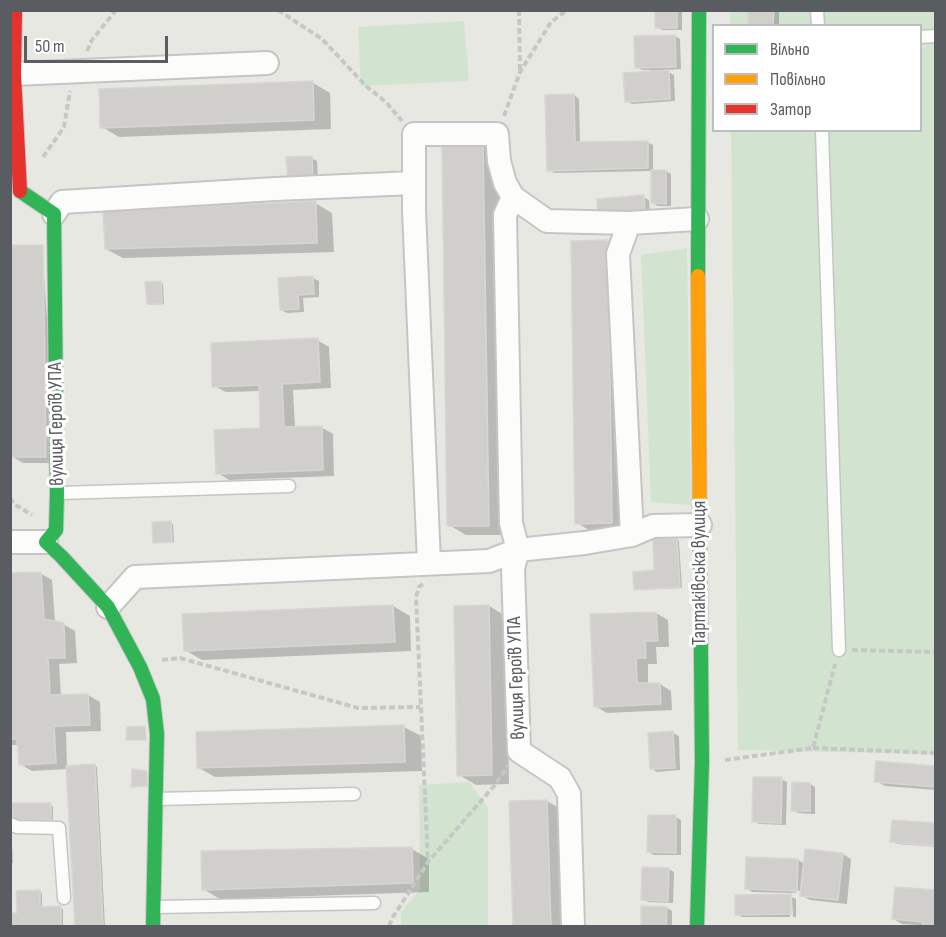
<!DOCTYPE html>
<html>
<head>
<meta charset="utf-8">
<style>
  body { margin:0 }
  #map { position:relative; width:946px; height:937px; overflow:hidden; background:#e8e8e3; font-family:"Sofia Sans Condensed",sans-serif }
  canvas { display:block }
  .frame { position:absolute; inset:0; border:12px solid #595c60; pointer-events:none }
  .legend { position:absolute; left:712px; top:24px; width:210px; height:108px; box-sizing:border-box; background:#fff; border:2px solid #bdbebf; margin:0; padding:8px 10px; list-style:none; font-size:18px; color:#595c60 }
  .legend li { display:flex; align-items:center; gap:12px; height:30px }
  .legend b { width:30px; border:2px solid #bdbebf }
  .scale { position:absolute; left:24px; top:36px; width:144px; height:27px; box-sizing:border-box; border:3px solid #595c60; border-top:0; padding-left:8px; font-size:18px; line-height:21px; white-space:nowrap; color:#595c60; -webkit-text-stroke:4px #fff; paint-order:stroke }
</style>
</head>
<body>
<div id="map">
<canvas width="946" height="937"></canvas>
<div class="frame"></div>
<ul class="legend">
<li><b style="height:8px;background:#30b455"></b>Вільно</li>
<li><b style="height:8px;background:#ff9f0a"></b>Повільно</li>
<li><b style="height:8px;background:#e5322d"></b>Затор</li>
</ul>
<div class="scale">50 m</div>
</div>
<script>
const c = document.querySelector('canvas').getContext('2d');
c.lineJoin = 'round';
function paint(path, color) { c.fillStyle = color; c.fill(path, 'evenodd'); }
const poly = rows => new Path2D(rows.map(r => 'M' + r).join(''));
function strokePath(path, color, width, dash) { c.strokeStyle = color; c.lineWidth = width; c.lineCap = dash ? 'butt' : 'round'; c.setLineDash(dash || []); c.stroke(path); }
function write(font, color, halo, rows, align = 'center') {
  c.font = font + ' "Sofia Sans Condensed",sans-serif'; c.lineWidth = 6; c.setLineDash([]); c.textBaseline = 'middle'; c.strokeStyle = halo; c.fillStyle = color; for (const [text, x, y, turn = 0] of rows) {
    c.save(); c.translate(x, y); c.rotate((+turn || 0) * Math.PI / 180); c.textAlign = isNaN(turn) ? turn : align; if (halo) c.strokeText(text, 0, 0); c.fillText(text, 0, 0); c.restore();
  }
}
const green = poly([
  [730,11,935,11,935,754,738,750,731,131,920,130,920,26,730,25],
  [464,21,469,81,361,86,358,27],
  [687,248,691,505,651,502,641,255],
  [469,782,488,808,488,926,401,926,401,912,420,890,419,785]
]);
const shadow = poly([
  [657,10,682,10,682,30,662,30,657,27],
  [749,10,779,10,779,26,749,26],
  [675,36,680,39,681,69,665,70,674,75,675,101,632,104,626,101,650,73,650,70,642,70,636,67],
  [313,83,330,93,331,129,119,137,102,127],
  [574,95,579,99,580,144,647,142,653,145,653,171,666,171,671,174,671,206,658,206,652,203,653,171,554,173,549,170],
  [483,144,500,154,505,535,466,535,449,525],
  [311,158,317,161,318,181,288,159],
  [643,197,649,200,650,214,605,218],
  [315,203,332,213,334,252,123,258,106,249],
  [607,242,624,252,629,532,594,533,577,523],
  [42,246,57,463,23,463,11,456],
  [313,278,319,281,319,297,303,298,304,312,287,313,281,310],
  [161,283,163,284,164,304,150,305,148,304],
  [317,340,329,347,331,388,293,390,295,428,321,427,333,434,334,476,229,480,218,473,262,430,260,391,226,392,214,386],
  [170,523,173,524,174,542,156,543,154,542],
  [677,539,679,541,682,588,638,590,636,589,656,572],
  [40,573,52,580,55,622,63,624,75,631,77,663,59,664,61,696,88,695,100,702,101,731,66,732,67,767,95,766,97,767,105,926,76,926,68,769,32,771,20,764,19,745,13,745,10,744,10,575],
  [393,606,410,616,411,651,202,660,185,650],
  [489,606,506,616,509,784,476,785,459,775],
  [656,613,668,620,669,647,656,647,657,664,648,664,648,685,660,684,671,691,672,710,607,713,595,706],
  [404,727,421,736,422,771,215,777,199,768],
  [673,733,679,736,680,770,657,772,651,768,650,734],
  [936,768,936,790,885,786,876,781],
  [781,779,787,782,786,825,759,824,754,821],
  [810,784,815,787,815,814,798,813,793,810],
  [547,801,564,811,567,926,514,926,511,802],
  [50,805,53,806,53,820,16,820,14,819],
  [676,817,681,820,681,855,654,855,648,852],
  [936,825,936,847,897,844,892,841],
  [10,843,12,844,13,863,10,863],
  [412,849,429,859,429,892,220,899,203,889],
  [843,854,851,859,847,904,810,900,801,895,801,892,791,886,790,889,797,893,752,892,747,888,798,860,805,864],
  [669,869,674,872,673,903,648,902,643,899],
  [936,891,936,926,902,924,893,919],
  [40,892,42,893,42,908,61,908,63,909,63,926,13,926,13,914,18,914],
  [789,896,790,917,742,917,736,914,790,896,792,896],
  [792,897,796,899,796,917,793,917],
  [643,908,667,908,672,911,672,926,642,926]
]);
const building = poly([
  [655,10,677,10,677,28,655,28,655,10],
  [748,10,774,10,773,26,748,26,748,10],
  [675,35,676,67,635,68,634,36,675,35],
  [669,70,670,99,625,102,623,73,669,70],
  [313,81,314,120,100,128,99,89,313,81],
  [574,94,575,142,648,141,648,168,547,171,545,95,574,94],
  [442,143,483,143,489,526,447,526,442,143],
  [312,156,313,178,288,180,286,157,312,156],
  [651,170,666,170,666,204,651,203,651,170],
  [644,195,645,212,598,216,597,199,644,195],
  [316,201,317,243,105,249,103,211,316,201],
  [608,240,612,523,575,524,571,241,608,240],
  [10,245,43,245,46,457,10,457,10,245],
  [313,276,314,294,298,295,299,309,280,310,278,278,313,276],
  [161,281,162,304,147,304,145,282,161,281],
  [318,338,320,382,282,384,284,427,322,426,323,470,216,474,214,430,260,428,259,385,212,387,211,343,318,338],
  [171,521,172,542,153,543,152,522,171,521],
  [677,538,680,587,634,590,633,572,654,570,653,539,677,538],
  [41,572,44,619,64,623,65,658,48,658,50,695,88,694,90,725,54,726,56,763,19,765,17,739,10,739,10,573,41,572],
  [393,605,395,642,184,651,182,614,393,605],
  [489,605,492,775,457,776,454,606,489,605],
  [656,612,658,641,645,641,646,658,636,658,637,683,660,683,661,704,594,707,590,614,656,612],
  [404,725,405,762,197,768,196,732,404,725],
  [145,726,146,740,126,740,127,727,145,726],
  [673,731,675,768,650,769,648,733,673,731],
  [876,761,936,766,936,787,874,782,876,761],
  [95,764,103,926,75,926,66,766,95,764],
  [132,769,147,771,147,786,131,787,132,769],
  [753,777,782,777,781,823,752,822,753,777],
  [792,782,810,783,810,811,791,811,792,782],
  [547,800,551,926,513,926,509,801,547,800],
  [12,803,51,803,51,820,13,820,12,803],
  [648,815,676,815,676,853,647,852,648,815],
  [892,820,936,823,936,846,890,842,892,820],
  [412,847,413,883,202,890,201,851,412,847],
  [805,849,843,853,838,900,800,896,805,849],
  [746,857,798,859,797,891,745,889,746,857],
  [642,867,669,868,668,901,641,900,642,867],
  [895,887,936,890,936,926,923,926,923,922,892,919,895,887],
  [40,890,40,907,61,906,61,926,12,926,11,913,17,913,16,891,40,890],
  [791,894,791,914,735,915,735,895,791,894],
  [641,906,667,907,666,926,641,926,641,906]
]);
const path = poly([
  [278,10,322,39,366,86,386,102,402,121],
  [519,10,520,70],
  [87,51,92,40,116,10],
  [504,116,520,72,551,22,567,10],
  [43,157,64,127,70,91],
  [10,498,14,504,32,515],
  [423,584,419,587,416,597,428,862],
  [852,650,936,652],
  [162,660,180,658,358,708,420,707],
  [813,748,936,753],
  [725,760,813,748,835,664],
  [389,926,393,917,428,862,494,786,508,766]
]);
const lane = poly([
  [817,10,818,26],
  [920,37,936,36],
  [822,130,839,650],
  [59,493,289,486],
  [157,799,354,794],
  [10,824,17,827,59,828,64,898],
  [156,907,374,903]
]);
const street = poly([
  [14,74,267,63],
  [513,197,505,215,511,523,518,550,513,568,519,751,560,778,569,794,573,926],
  [54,214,62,202,275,189,414,183],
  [632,535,618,254,629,223,697,219],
  [10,542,46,542],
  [429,563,414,210,414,134,497,134,499,161,505,183,513,197,547,221,629,223],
  [108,607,135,577,489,561,518,550,585,543,632,535,653,526,700,525]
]);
const fast = poly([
  [20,191,54,214,57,493,56,530,46,542,61,556,108,607,140,667,153,699,157,734,153,926],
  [698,276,699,10],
  [697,926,702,762,700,553]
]);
const slow = poly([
  [698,276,700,553]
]);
const jam = poly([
  [15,10,14,74,20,191]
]);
const streetNames = [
  ["вулиця Героїв УПА",57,424,-91],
  ["Тартаківська вулиця",700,573,-90],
  ["вулиця Героїв УПА",517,678,-92]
];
paint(green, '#d2e3d0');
paint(shadow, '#0003');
paint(building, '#d0cfcc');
strokePath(building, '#d7d6d2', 1.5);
strokePath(lane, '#c5c5c5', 15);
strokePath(street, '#c5c5c5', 26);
strokePath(fast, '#c5c5c5', 16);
strokePath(slow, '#c5c5c5', 16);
strokePath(jam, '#c5c5c5', 16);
strokePath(path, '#c5c8c6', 4, [6, 3]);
strokePath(lane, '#fcfcfb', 12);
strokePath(street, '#fcfcfb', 22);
strokePath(fast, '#30b455', 14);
strokePath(slow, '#ff9f0a', 14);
strokePath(jam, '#e5322d', 14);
write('20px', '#595c60', '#fff', streetNames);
</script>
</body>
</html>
